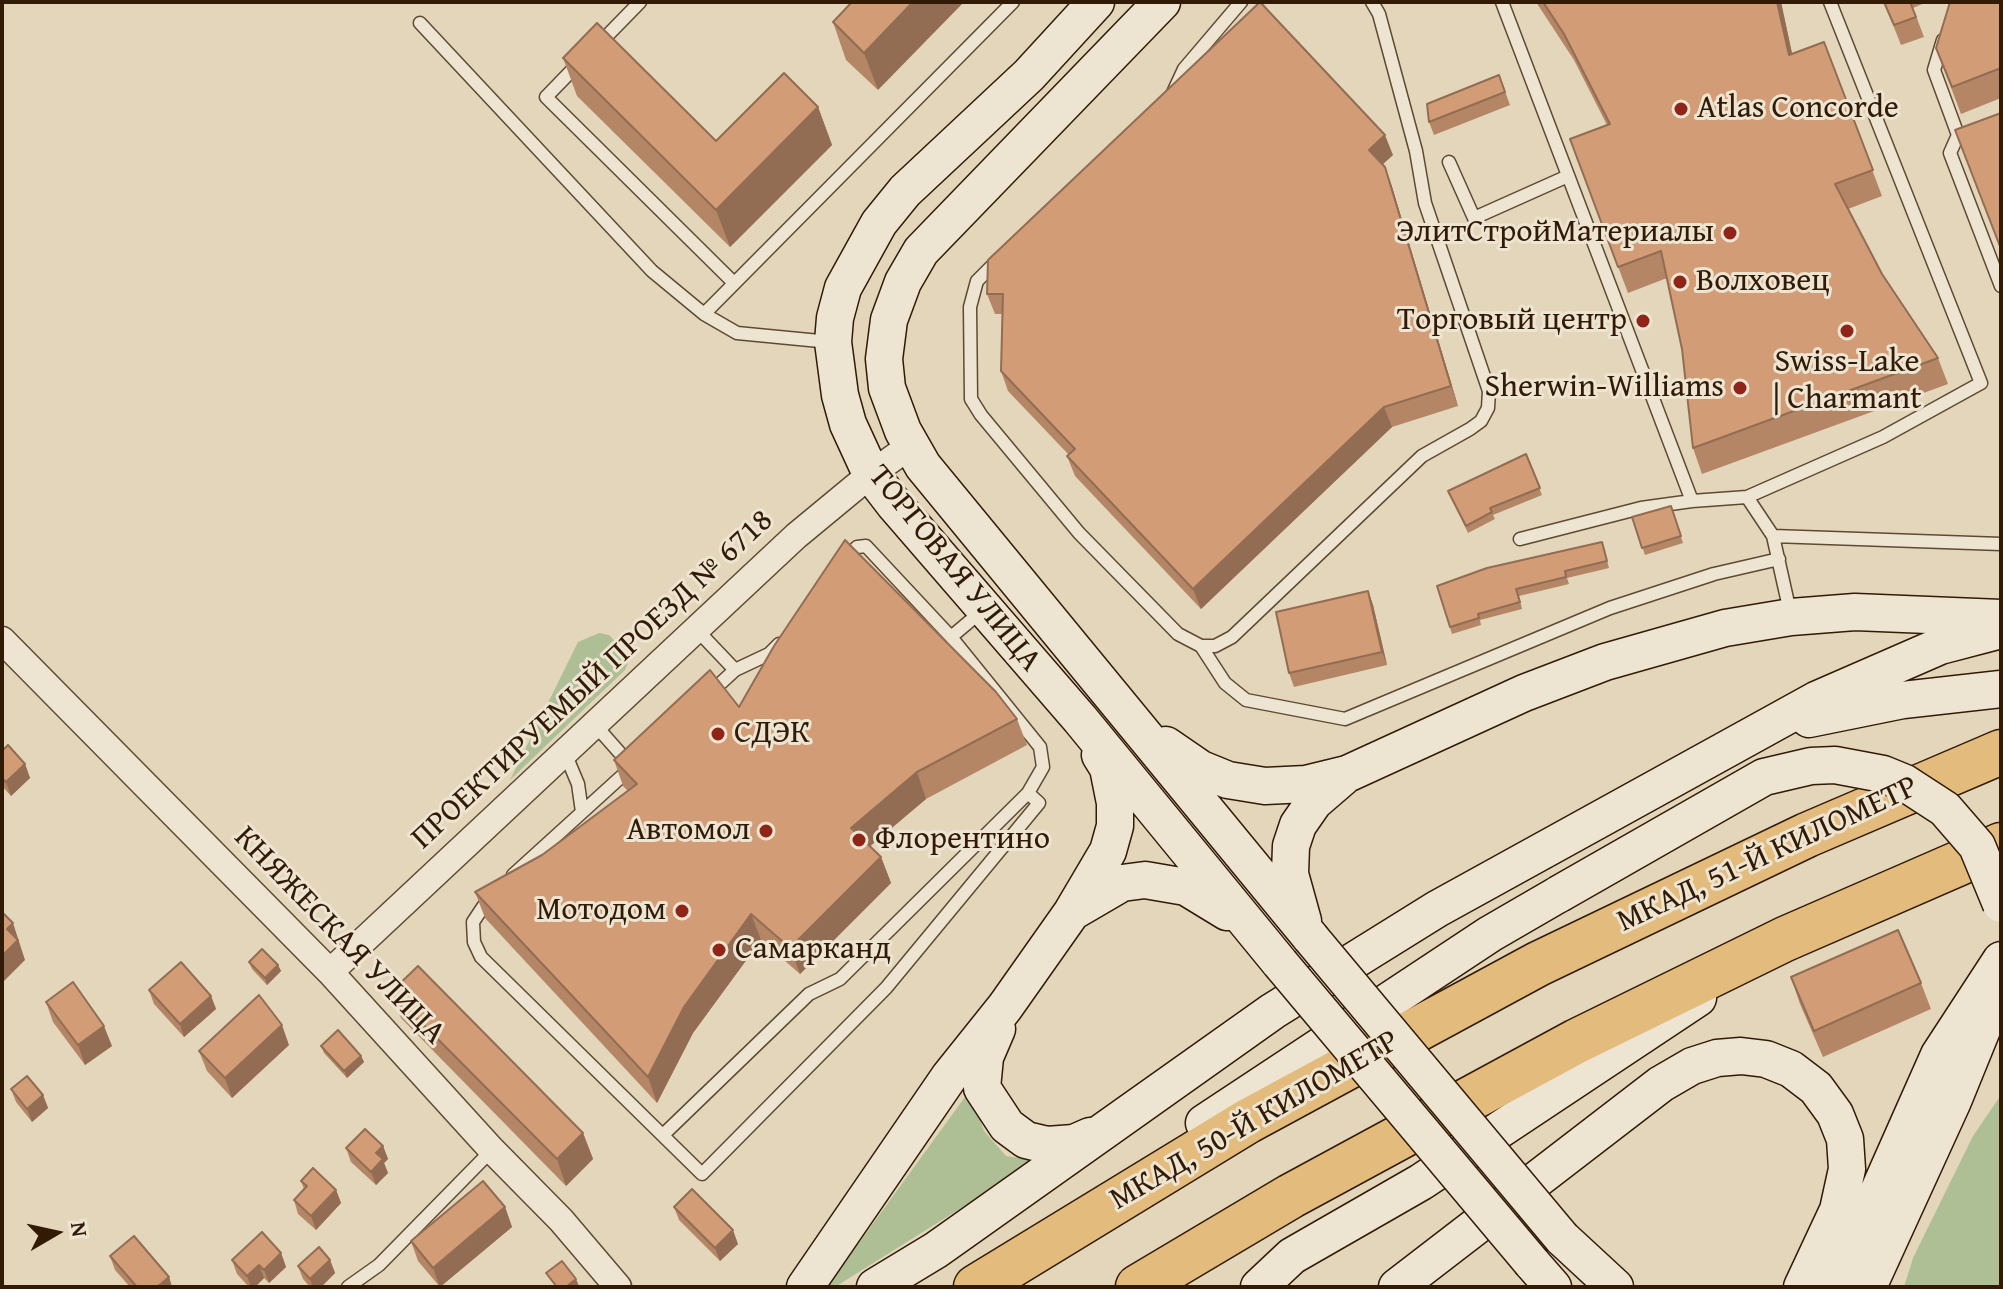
<!DOCTYPE html>
<html>
<head>
<meta charset="utf-8">
<style>
  body { margin:0 }
  #map { position:relative; width:2003px; height:1289px; overflow:hidden; background:#e4d6ba; font-family:"Gentium Book Plus",serif }
  canvas { display:block }
  .frame { position:absolute; inset:0; border:4px solid #321b06; pointer-events:none }
  .north { position:absolute; left:16px; top:1193px; width:80px; height:80px; -webkit-text-stroke:6px #ede4d2; paint-order:stroke; rotate:81deg; font-size:22px; font-weight:700; line-height:32px; text-align:center; color:#321b06 }
  .north::after { content:''; display:block; margin:auto; width:28px; height:36px; background:#321b06; clip-path:polygon(50% 0,100% 100%,50% 72%,0 100%) }
</style>
</head>
<body>
<div id="map">
<canvas width="2003" height="1289"></canvas>
<div class="frame"></div>
<div class="north">N</div>
</div>
<script>
const c = document.querySelector('canvas').getContext('2d');
c.lineJoin = 'round';
function paint(path, color) { c.fillStyle = color; c.fill(path, 'evenodd'); }
const poly = rows => new Path2D(rows.map(r => 'M' + r).join(''));
function strokePath(path, color, width, dash) { c.strokeStyle = color; c.lineWidth = width; c.lineCap = dash ? 'butt' : 'round'; c.setLineDash(dash || []); c.stroke(path); }
function write(font, color, halo, rows, align = 'center') {
  c.font = font + ' "Gentium Book Plus",serif'; c.lineWidth = 6; c.setLineDash([]); c.textBaseline = 'middle'; c.strokeStyle = halo; c.fillStyle = color; for (const [text, x, y, turn = 0] of rows) {
    c.save(); c.translate(x, y); c.rotate((+turn || 0) * Math.PI / 180); c.textAlign = isNaN(turn) ? turn : align; if (halo) c.strokeText(text, 0, 0); c.fillText(text, 0, 0); c.restore();
  }
}
const green = poly([
  [599,633,609,635,618,644,628,663,625,670,510,780,578,642],
  [970,1090,984,1131,1006,1156,1036,1161,835,1287,827,1287],
  [2001,1095,2001,1287,1904,1287,1913,1258,1973,1136]
]);
const lane = poly([
  [1502,2,1692,501,1641,508,1520,539],
  [420,23,652,271,704,314,737,333,830,342],
  [1943,40,1934,70,1958,135,1950,153,2001,286],
  [599,44,640,2],
  [580,62,546,97,734,283],
  [1172,95,1184,69,1241,2],
  [1449,162,1474,218,1568,176],
  [999,259,977,281,970,307,971,399,981,415,1079,533,1178,634,1201,646,1215,646,1232,637,1422,456,1470,429,1481,421,1488,408,1489,391,1425,203,1416,151,1379,14,1372,2],
  [704,314,1013,2],
  [1747,497,1773,536,1790,612],
  [1692,501,1747,497,1883,437,1981,383,1830,2],
  [1773,536,2001,544],
  [844,560,857,547,866,546,951,637,1040,747,1043,767,1028,793],
  [697,630,735,670],
  [951,637,983,610],
  [1201,646,1225,683,1246,700,1345,719,1610,608,1714,574,1779,559],
  [710,693,735,670,769,654,779,644],
  [596,726,619,752],
  [565,753,578,784,582,812],
  [513,875,633,766],
  [491,895,473,922,474,942,481,957,702,1174,886,988,1039,803,1028,793,840,979,809,994,664,1134],
  [348,1287,379,1265,492,1150]
]);
const street = poly([
  [2,640,330,972,492,1150,561,1220,618,1287],
  [330,972,796,536,871,474,910,446]
]);
const secondary = poly([
  [1096,2,1029,75,905,191,879,223,843,288,835,318,833,342,840,395,848,424,871,474,894,504,1080,719,1280,963],
  [1162,2,921,251,903,282,889,320,884,359,887,388,903,431,923,466,1311,938],
  [1809,719,1903,700,2001,689],
  [1166,745,1201,769,1228,780,1265,786,1306,784,1347,774,1524,693,1605,662,1725,628,1791,617,1855,612,2001,618],
  [1074,911,1122,883,1145,880,1186,887,1227,912],
  [1303,921,1290,874,1291,846,1298,825,1314,802,1343,777],
  [997,1029,985,1057,982,1088,1007,1126,1026,1140,1047,1145,1074,1143,1090,1136],
  [1204,1123,1490,934,1559,894],
  [1562,1238,1615,1287],
  [1532,1263,1553,1287],
  [805,1287,949,1077,1005,1007,1072,912,1108,851,1115,826,1115,803,1108,768,1100,755],
  [875,1287,936,1250,1273,1011,1437,909,1816,700,1940,646,2001,630],
  [1259,1287,1292,1256,1421,1182,1698,998],
  [1397,1287,1661,1084,1692,1066,1717,1058,1741,1056,1766,1059,1791,1069,1816,1088,1835,1114,1845,1139,1847,1169,1838,1210,1802,1287],
  [1836,1287,1939,1055,2001,960],
  [1868,1287,1953,1101,2001,983]
]);
const highway = poly([
  [976,1287,1248,1121,1538,964,1807,835,2001,752],
  [1138,1287,1291,1196,1577,1041,1785,939,2001,845]
]);
const secondaryBridge = poly([
  [1559,894,1764,777,1811,766,1835,765,1883,774,1905,783,1945,809,1977,846,2001,904],
  [1311,938,1562,1238],
  [1280,963,1532,1263]
]);
const wall = poly([
  [852,2,878,90,846,60,833,22],
  [1536,2,1781,2,1792,54,1824,42,1882,196,1848,209,1882,274,1938,358,1948,384,1702,474,1693,448,1682,349,1667,278,1628,293,1570,139,1607,125,1574,60],
  [1884,2,1927,2,1913,8,1924,37,1901,45],
  [2001,2,2001,98,1961,114,1936,48],
  [563,58,716,141,818,107,832,145,730,247,577,96],
  [1499,75,1510,105,1434,135,1429,122],
  [1393,155,1382,165,1385,167,1392,187,1458,406,1392,427,1201,609,1075,476,1067,456,1069,455,1008,391,1001,371,1002,314,995,314,987,294],
  [1526,454,1542,495,1493,515,1495,519,1468,533,1448,491],
  [1671,506,1683,543,1645,555,1632,517],
  [1602,542,1609,568,1567,578,1569,584,1519,596,1522,609,1480,620,1481,625,1452,634,1437,586],
  [1368,591,1373,605,1387,665,1294,687,1289,673],
  [739,707,1017,719,1027,745,926,799,870,846,881,857,891,883,800,974,761,940,693,1033,657,1103,485,918,475,892,542,855,628,791,623,786,614,760],
  [2,751,25,764,30,778,11,796,2,786],
  [249,962,278,965,281,971,267,985,252,969],
  [1791,977,1921,983,1931,1009,1823,1057,1800,1004],
  [149,990,211,996,216,1009,184,1037,154,1004],
  [391,992,583,1133,593,1159,566,1186,401,1018],
  [46,1002,112,1046,85,1065,53,1022],
  [289,1045,232,1098,207,1071,199,1051],
  [321,1046,361,1056,364,1062,347,1078,324,1053],
  [11,1089,43,1095,48,1108,32,1122,16,1102],
  [383,1146,388,1159,384,1163,388,1173,376,1185,351,1162,346,1148],
  [301,1181,336,1190,341,1203,316,1230,298,1214,294,1200,304,1189],
  [505,1207,512,1227,440,1287,418,1261,411,1241],
  [674,1207,738,1244,720,1261,679,1220],
  [281,1253,286,1267,269,1283,264,1278,255,1287,249,1287,237,1274,232,1260],
  [110,1256,169,1277,172,1287,130,1287,115,1270],
  [330,1260,335,1273,321,1287,310,1287,303,1279,298,1266]
]);
const shadedWall = poly([
  [913,2,964,2,878,90,864,53],
  [1777,2,1781,2,1798,81,1789,55],
  [818,107,832,145,730,247,716,210],
  [1385,135,1393,155,1376,170,1369,150],
  [1385,167,1392,187,1458,406,1451,386],
  [1384,407,1392,427,1201,609,1193,589],
  [1368,591,1373,605,1387,665,1382,652],
  [25,764,30,778,11,796,6,782],
  [917,772,926,799,861,854,851,828],
  [881,857,891,883,800,974,790,948],
  [751,914,761,940,693,1033,657,1103,648,1077,684,1007],
  [13,923,25,960,2,983,2,956,7,929],
  [278,965,281,971,267,985,265,978],
  [211,996,216,1009,184,1037,180,1024],
  [282,1025,289,1045,232,1098,225,1078],
  [104,1026,112,1046,85,1065,78,1045],
  [361,1056,364,1062,347,1078,344,1071],
  [43,1095,48,1108,32,1122,27,1109],
  [583,1133,593,1159,566,1186,557,1159],
  [383,1146,388,1159,384,1163,388,1173,376,1185,371,1172,376,1153],
  [336,1190,341,1203,316,1230,311,1216],
  [505,1207,512,1227,440,1287,433,1268],
  [733,1230,738,1244,720,1261,715,1248],
  [281,1253,286,1267,269,1283,264,1270],
  [330,1260,335,1273,321,1287,313,1287,310,1279],
  [259,1265,264,1278,255,1287,251,1287,247,1276],
  [169,1277,172,1287,157,1287],
  [576,1279,579,1286,577,1287,566,1287]
]);
const building = poly([
  [852,2,913,2,864,53,833,22,852,2],
  [1260,2,1385,135,1369,150,1385,167,1451,386,1384,407,1193,589,1067,456,1075,449,1001,371,1003,294,987,294,988,260,1260,2],
  [1543,2,1777,2,1789,55,1824,42,1873,170,1835,184,1882,274,1938,358,1693,448,1682,349,1661,251,1618,267,1570,139,1610,124,1564,34,1543,2],
  [1884,2,1910,2,1916,17,1894,25,1884,2],
  [1950,2,2001,2,2001,68,1952,87,1936,48,1950,2],
  [597,23,716,141,784,73,818,107,716,210,563,58,597,23],
  [1499,75,1505,92,1429,122,1427,104,1499,75],
  [2001,113,2001,249,1955,130,2001,113],
  [1526,454,1540,488,1490,508,1492,512,1466,526,1448,491,1526,454],
  [1671,506,1681,536,1642,548,1632,517,1671,506],
  [845,540,996,692,1017,719,917,772,851,828,881,857,790,948,751,914,684,1007,648,1077,475,892,542,855,637,784,614,760,710,670,739,707,774,646,845,540],
  [1602,542,1607,561,1565,571,1566,577,1516,589,1520,602,1478,614,1479,618,1450,627,1437,586,1487,568,1602,542],
  [1368,591,1382,652,1289,673,1276,612,1368,591],
  [8,745,25,764,6,782,2,778,2,751,8,745],
  [2,912,13,923,7,929,18,940,2,956,2,912],
  [1898,930,1921,983,1814,1031,1791,977,1898,930],
  [262,949,278,965,265,978,249,962,262,949],
  [181,962,211,996,180,1024,149,990,181,962],
  [418,966,583,1133,557,1159,391,992,418,966],
  [73,982,104,1026,78,1045,46,1002,73,982],
  [259,995,282,1025,225,1078,199,1051,259,995],
  [338,1030,361,1056,344,1071,321,1046,338,1030],
  [27,1076,43,1095,27,1109,11,1089,27,1076],
  [365,1129,383,1146,376,1153,383,1159,371,1172,346,1148,365,1129],
  [313,1168,336,1190,311,1216,294,1200,307,1186,301,1181,313,1168],
  [483,1181,505,1207,433,1268,411,1241,483,1181],
  [692,1189,733,1230,715,1248,674,1207,692,1189],
  [262,1232,281,1253,264,1270,259,1265,247,1276,232,1260,262,1232],
  [134,1236,169,1277,157,1287,137,1287,110,1256,134,1236],
  [319,1247,330,1260,310,1279,298,1266,319,1247],
  [562,1261,576,1279,566,1287,557,1287,546,1273,562,1261]
]);
const markers = [
  [1681,109,8,"#8f2418"],
  [1730,233,8,"#8f2418"],
  [1680,282,8,"#8f2418"],
  [1643,321,8,"#8f2418"],
  [1847,331,8,"#8f2418"],
  [1740,388,8,"#8f2418"],
  [718,734,8,"#8f2418"],
  [766,831,8,"#8f2418"],
  [859,840,8,"#8f2418"],
  [682,911,8,"#8f2418"],
  [719,950,8,"#8f2418"]
];
const poiNames = [
  ["Atlas Concorde",1697,109],
  ["ЭлитСтройМатериалы",1714,233,"right"],
  ["Волховец",1696,282],
  ["Торговый центр",1627,321,"right"],
  ["Swiss-Lake",1847,363,"center"],
  ["| Charmant",1847,400,"center"],
  ["Sherwin-Williams",1724,388,"right"],
  ["СДЭК",734,734],
  ["Автомол",750,831,"right"],
  ["Флорентино",875,840],
  ["Мотодом",666,911,"right"],
  ["Самарканд",735,950]
];
const streetNames = [
  ["ТОРГОВАЯ УЛИЦА",954,569,51],
  ["ПРОЕКТИРУЕМЫЙ ПРОЕЗД № 6718",593,680,-43],
  ["МКАД, 51-Й КИЛОМЕТР",1768,855,-25],
  ["КНЯЖЕСКАЯ УЛИЦА",339,936,46],
  ["МКАД, 50-Й КИЛОМЕТР",1255,1121,-30]
];
paint(green, '#aebf95');
strokePath(lane, '#5e4a33', 15);
strokePath(street, '#5e4a33', 29);
strokePath(secondary, '#321b06', 39);
strokePath(highway, '#321b06', 47);
strokePath(lane, '#ede4d2', 12);
strokePath(street, '#ede4d2', 26);
strokePath(secondary, '#ede4d2', 36);
strokePath(highway, '#e2bb7d', 44);
strokePath(secondaryBridge, '#321b06', 39, []);
strokePath(secondaryBridge, '#ede4d2', 36);
paint(wall, '#b48665');
paint(shadedWall, '#926d53');
paint(building, '#d19c76');
strokePath(building, '#926d53', 2);
for (const [x, y, r, color] of markers) { const dot = new Path2D(); dot.arc(x, y, r, 0, 2 * Math.PI); c.fillStyle = color; c.fill(dot); strokePath(dot, '#ede4d2', 3); }
write('32px', '#321b06', '#ede4d2', poiNames, 'left');
write('32px', '#321b06', '#ede4d2', streetNames);
</script>
</body>
</html>
